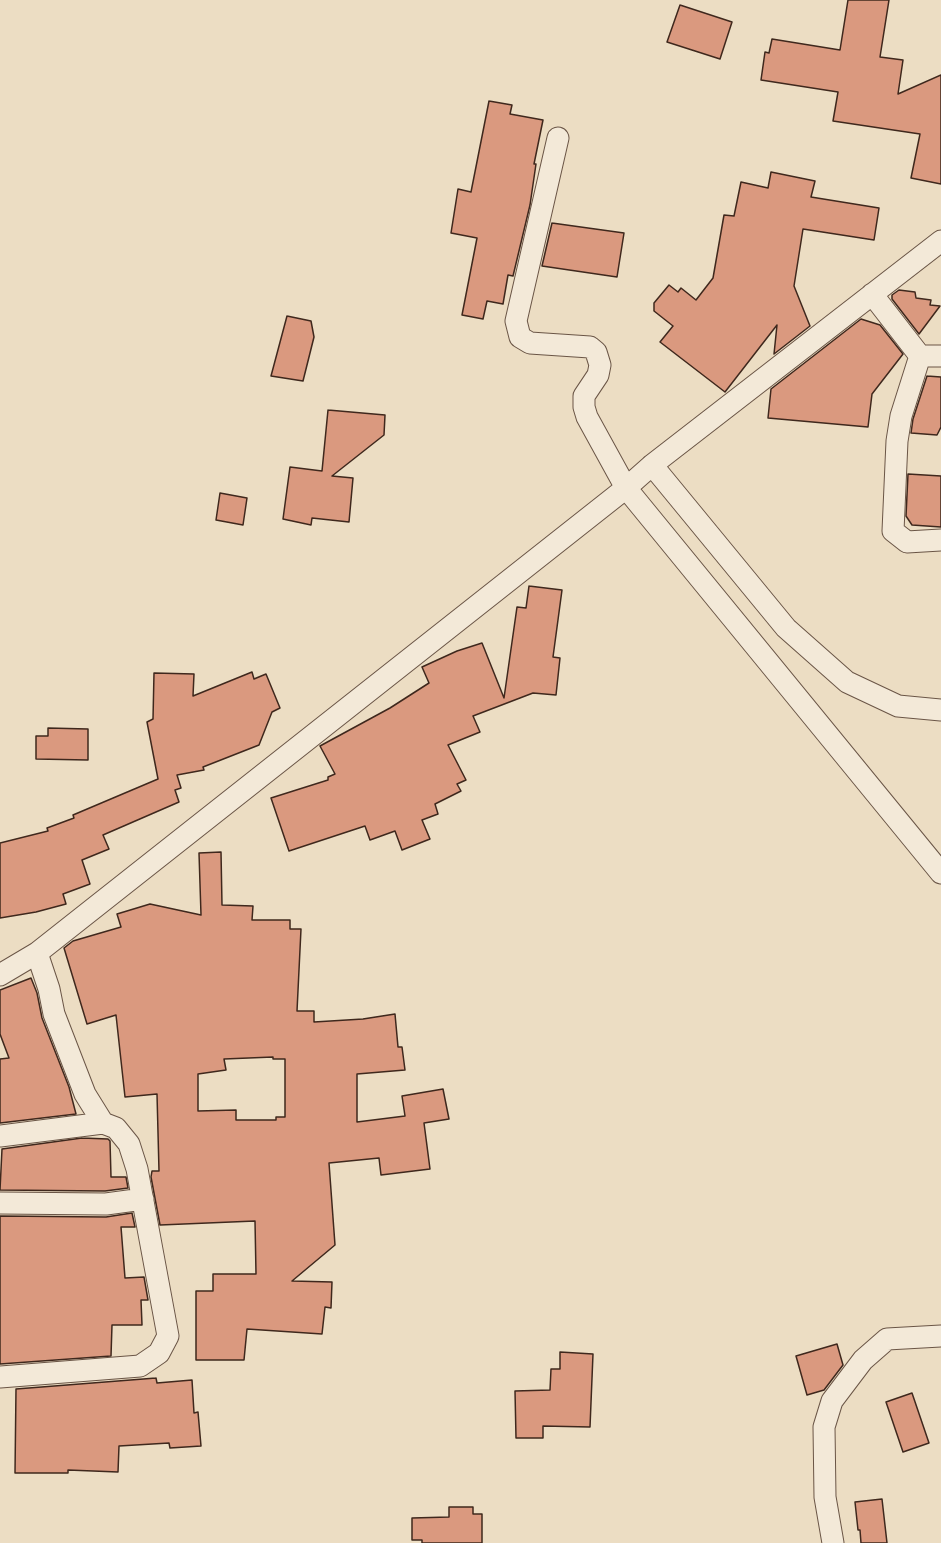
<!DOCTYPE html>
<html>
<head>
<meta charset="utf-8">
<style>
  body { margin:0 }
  canvas { display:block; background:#ecddc3 }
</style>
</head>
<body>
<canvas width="941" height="1543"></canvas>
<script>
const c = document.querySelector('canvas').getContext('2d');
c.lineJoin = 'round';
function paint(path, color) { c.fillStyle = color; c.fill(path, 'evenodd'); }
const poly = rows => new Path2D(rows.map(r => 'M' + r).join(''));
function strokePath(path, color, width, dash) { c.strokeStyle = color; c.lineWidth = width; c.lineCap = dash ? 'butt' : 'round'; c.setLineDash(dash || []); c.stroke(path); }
const building = poly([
  [848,0,889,0,880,57,903,60,898,94,941,75,941,184,911,178,920,134,833,121,838,92,761,80,765,52,769,53,772,39,840,50,848,0],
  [680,5,732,22,720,59,667,42,680,5],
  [489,101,512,105,510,114,543,120,534,164,536,164,530,205,513,276,508,275,503,304,487,301,483,319,462,315,477,238,451,233,458,189,471,192,489,101],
  [771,172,815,181,811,197,879,208,874,240,803,229,794,286,810,326,774,354,777,325,725,392,660,342,673,326,654,311,654,303,669,285,678,292,681,288,696,300,713,278,724,215,734,216,741,182,768,188,771,172],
  [552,223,624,233,617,277,542,266,552,223],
  [899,290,915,292,916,298,931,300,930,305,940,306,919,334,892,299,892,295,899,290],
  [287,316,311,321,314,337,303,381,271,376,287,316],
  [861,319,880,325,903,354,872,394,868,427,768,418,771,389,861,319],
  [927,376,941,377,941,427,937,435,911,433,913,419,927,376],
  [328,410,385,415,384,435,332,476,353,478,349,522,312,518,311,525,283,519,290,467,322,471,328,410],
  [908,474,941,476,941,527,912,525,906,516,908,474],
  [220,493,247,498,243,525,216,520,220,493],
  [529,586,562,590,553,657,560,658,556,695,533,693,473,716,480,732,448,745,466,780,457,784,461,791,435,804,438,814,422,820,430,839,402,850,395,831,370,840,365,826,289,851,271,798,328,780,328,777,335,774,320,746,390,708,429,683,422,667,457,651,482,643,504,698,517,607,526,608,529,586],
  [252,672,254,679,266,674,280,708,272,712,259,745,203,767,204,770,177,775,181,788,175,790,179,802,103,835,109,849,82,860,90,884,63,894,66,904,36,912,0,918,0,843,48,831,47,828,74,818,73,815,158,779,147,722,153,719,154,673,194,674,193,696,252,672],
  [48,728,88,729,88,760,36,759,36,736,48,736,48,728],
  [221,852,222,905,253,906,252,920,290,920,290,929,301,929,297,1011,314,1011,314,1022,363,1019,395,1014,398,1047,402,1047,405,1070,357,1074,357,1122,405,1116,402,1096,443,1089,449,1119,424,1123,430,1169,381,1175,379,1158,329,1163,335,1245,292,1281,332,1282,331,1308,325,1307,322,1334,247,1329,244,1360,196,1360,196,1291,213,1291,213,1274,256,1274,255,1221,160,1225,151,1177,152,1171,159,1171,157,1094,125,1097,116,1015,87,1024,64,948,73,941,121,927,117,914,150,904,201,915,199,853,221,852],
  [273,1057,273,1059,285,1059,285,1117,276,1117,276,1120,236,1120,236,1110,198,1111,198,1074,226,1070,224,1059,273,1057],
  [31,978,37,993,42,1018,69,1087,76,1114,0,1123,0,1059,9,1058,0,1034,0,990,31,978],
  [82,1138,108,1139,110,1141,111,1177,126,1177,128,1188,105,1191,0,1190,2,1149,82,1138],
  [132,1213,135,1227,121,1227,125,1278,144,1277,148,1300,141,1300,142,1325,112,1325,111,1356,0,1364,0,1216,106,1217,132,1213],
  [837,1344,843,1365,824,1390,807,1395,796,1356,837,1344],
  [560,1352,593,1354,590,1427,543,1426,543,1438,516,1438,515,1391,550,1390,551,1369,560,1369,560,1352],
  [156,1378,157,1383,192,1380,194,1413,198,1412,201,1446,170,1448,169,1443,119,1446,118,1472,68,1470,68,1473,15,1473,16,1389,156,1378],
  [912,1393,929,1443,903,1452,886,1402,912,1393],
  [882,1499,887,1543,861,1543,860,1530,858,1530,855,1502,882,1499],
  [449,1507,473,1507,473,1514,482,1514,482,1543,422,1543,422,1540,412,1540,412,1518,449,1517,449,1507]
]);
const minor = poly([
  [558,138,516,321,520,337,530,343,590,347,596,352,600,365,598,375,584,396,584,407,587,417,626,488,941,873],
  [872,294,920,356,901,416,897,441,893,531,907,542,941,540],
  [920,356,941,356],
  [652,465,786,628,847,682,898,706,941,710],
  [0,975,37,953,626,488,652,465,941,241],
  [0,1136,103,1123],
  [0,1203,106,1204,143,1199],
  [0,1377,140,1366,159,1353,168,1336,137,1169,129,1144,116,1128,103,1123,85,1094,54,1014,49,989,37,953],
  [833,1543,825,1497,824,1427,832,1401,863,1360,887,1339,941,1336]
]);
paint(building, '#da997f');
strokePath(building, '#3f281d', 1.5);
strokePath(minor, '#6a5546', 23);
strokePath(minor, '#f3e9d8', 21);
</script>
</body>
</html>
